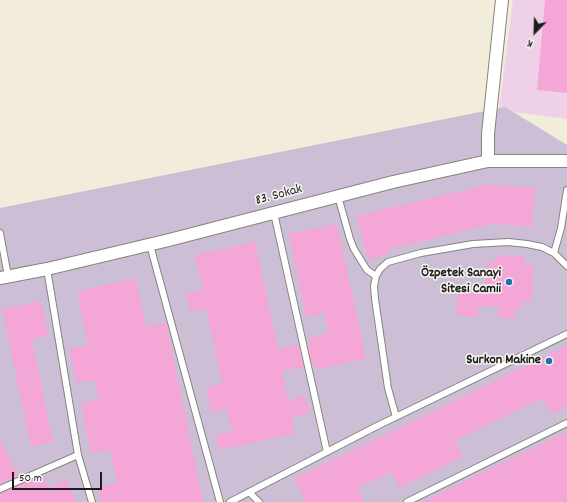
<!DOCTYPE html>
<html>
<head>
<meta charset="utf-8">
<style>
  body { margin:0 }
  #map { position:relative; width:567px; height:502px; overflow:hidden; background:#f2ecdb; font-family:Dekko,sans-serif }
  canvas { display:block }
  .north { position:absolute; left:515px; top:12px; width:40px; height:40px; -webkit-text-stroke:3px #f6f6f2; paint-order:stroke; rotate:203deg; font-size:11px; font-weight:700; line-height:16px; text-align:center; color:#1c1c1c }
  .north::after { content:''; display:block; margin:auto; width:14px; height:18px; background:#1c1c1c; clip-path:polygon(50% 0,100% 100%,50% 72%,0 100%) }
  .scale { position:absolute; left:12px; top:472px; width:90px; height:18px; box-sizing:border-box; border:2px solid #1c1c1c; border-top:0; padding-left:5px; font-size:12px; line-height:14px; white-space:nowrap; color:#1c1c1c; -webkit-text-stroke:3px #f6f6f2; paint-order:stroke }
</style>
</head>
<body>
<div id="map">
<canvas width="567" height="502"></canvas>
<div class="north">K</div>
<div class="scale">50 m</div>
</div>
<script>
const c = document.querySelector('canvas').getContext('2d');
c.lineJoin = 'round';
function paint(path, color) { c.fillStyle = color; c.fill(path, 'evenodd'); }
const poly = rows => new Path2D(rows.map(r => 'M' + r).join(''));
function strokePath(path, color, width, dash) { c.strokeStyle = color; c.lineWidth = width; c.lineCap = dash ? 'butt' : 'round'; c.setLineDash(dash || []); c.stroke(path); }
function write(font, color, halo, rows, align = 'center') {
  c.font = font + ' Dekko,sans-serif'; c.lineWidth = 3; c.setLineDash([]); c.textBaseline = 'middle'; c.strokeStyle = halo; c.fillStyle = color; for (const [text, x, y, turn = 0] of rows) {
    c.save(); c.translate(x, y); c.rotate((+turn || 0) * Math.PI / 180); c.textAlign = isNaN(turn) ? turn : align; if (halo) c.strokeText(text, 0, 0); c.fillText(text, 0, 0); c.restore();
  }
}
const built = poly([
  [513,0,567,0,567,119,499,110]
]);
const industrial = poly([
  [505,107,567,145,567,502,0,502,0,208]
]);
const building = poly([
  [545,0,567,0,567,93,537,90],
  [490,184,535,188,532,227,493,224,389,249,390,254,368,260,357,216],
  [337,224,366,359,317,369,316,364,312,365,307,343,311,342,310,337,328,333,324,313,306,317,289,234],
  [255,242,278,349,299,344,304,367,282,371,288,400,305,396,309,413,292,417,295,434,219,450,216,435,232,432,227,409,211,412,206,387,222,384,206,308,190,312,186,294,203,290,195,255],
  [496,255,525,257,525,264,534,265,531,302,523,301,522,309,515,308,515,319,498,318,499,307,479,306,478,317,456,315,458,290,485,292,487,261,496,262],
  [136,278,146,327,166,323,203,502,101,502,98,487,117,483,110,450,91,454,81,403,99,399,95,380,77,383,69,349,88,345,77,291],
  [41,301,48,335,32,339,53,442,31,447,2,309],
  [567,346,567,406,551,414,543,398,455,441,463,457,399,488,391,472,357,488,364,502,306,502,294,479],
  [567,432,567,502,422,502],
  [0,439,18,476,0,484],
  [43,475,49,488,66,480,76,502,0,502,0,493]
]);
const service = poly([
  [338,196,350,239,354,249,367,270,376,276],
  [274,213,327,452],
  [0,233,8,276],
  [150,245,220,502],
  [554,253,561,228,567,190],
  [47,269,78,455,92,502],
  [396,417,388,388,375,299,374,286,376,276,380,269,388,262,421,253,473,244,508,242,527,244,542,247,554,253,567,266],
  [0,489,78,455],
  [249,492,259,502],
  [230,502,377,426,567,334],
  [407,502,567,423]
]);
const minor = poly([
  [488,161,488,134,502,0],
  [0,278,47,269,169,240,393,182,488,161,567,161]
]);
const markers = [
  [509,282,4,"#1f6fb2"],
  [549,361,4,"#1f6fb2"]
];
const streetNames = [
  ["83. Sokak",279,196,-15]
];
const poiNames = [
  ["Özpetek Sanayi",501,274],
  ["Sitesi Camii",501,290],
  ["Surkon Makine",541,361]
];
paint(built, '#eed0e8');
paint(industrial, '#ccbed4');
paint(building, '#f4a7d6');
strokePath(service, '#87847c', 8);
strokePath(minor, '#87847c', 14);
strokePath(service, '#fff', 6);
strokePath(minor, '#fff', 12);
for (const [x, y, r, color] of markers) { const dot = new Path2D(); dot.arc(x, y, r, 0, 2 * Math.PI); c.fillStyle = color; c.fill(dot); strokePath(dot, '#f6f6f2', 1.5); }
write('14px', '#1c1c1c', '#f6f6f2', streetNames);
write('bold 14px', '#1c1c1c', '#f6f6f2', poiNames, 'right');
</script>
</body>
</html>
